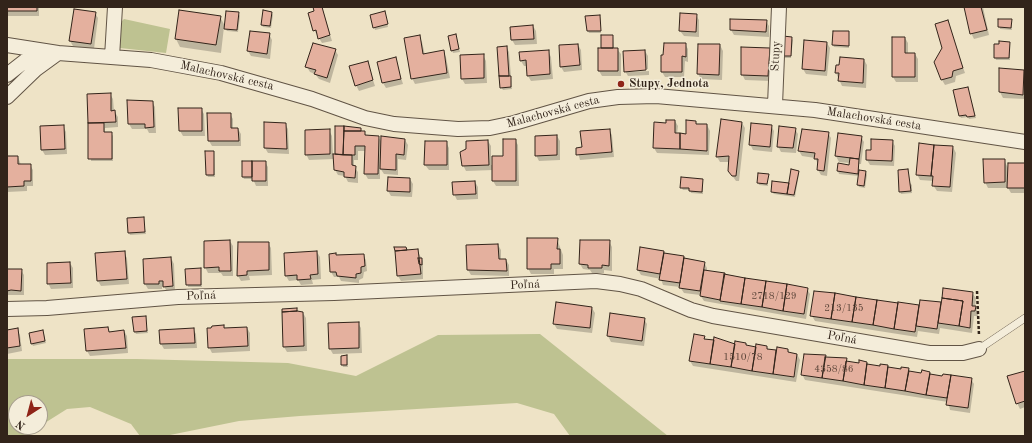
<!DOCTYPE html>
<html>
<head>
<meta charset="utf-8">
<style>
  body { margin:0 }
  #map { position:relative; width:1032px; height:443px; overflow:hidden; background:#eee3c6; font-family:"Old Standard TT",serif }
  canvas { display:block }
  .frame { position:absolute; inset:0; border:8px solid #32241a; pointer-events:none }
  .north { position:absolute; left:8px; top:395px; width:40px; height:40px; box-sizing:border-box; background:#f4edda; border:1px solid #a69d8d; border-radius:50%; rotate:216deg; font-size:11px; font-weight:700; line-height:16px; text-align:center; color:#32241a }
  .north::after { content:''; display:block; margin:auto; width:14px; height:18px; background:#8f2418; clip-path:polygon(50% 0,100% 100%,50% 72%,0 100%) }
</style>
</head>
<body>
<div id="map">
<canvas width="1032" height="443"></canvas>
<div class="frame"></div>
<div class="north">N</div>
</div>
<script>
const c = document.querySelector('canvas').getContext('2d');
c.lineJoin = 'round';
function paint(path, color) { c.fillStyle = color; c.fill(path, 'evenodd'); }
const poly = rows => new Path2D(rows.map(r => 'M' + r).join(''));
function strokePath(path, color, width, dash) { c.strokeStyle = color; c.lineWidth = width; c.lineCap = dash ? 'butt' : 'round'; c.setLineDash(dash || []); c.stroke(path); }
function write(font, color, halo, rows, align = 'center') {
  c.font = font + ' "Old Standard TT",serif'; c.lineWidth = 3; c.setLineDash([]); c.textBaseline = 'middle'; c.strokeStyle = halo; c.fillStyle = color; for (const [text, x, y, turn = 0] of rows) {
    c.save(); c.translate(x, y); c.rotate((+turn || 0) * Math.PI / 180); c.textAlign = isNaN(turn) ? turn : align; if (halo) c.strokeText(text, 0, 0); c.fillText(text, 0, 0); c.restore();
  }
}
const green = poly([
  [124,19,170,29,166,53,120,48,121,22],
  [540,334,668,436,570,436,554,414,517,403,300,416,239,421,165,436,140,436,131,424,90,407,67,409,40,426,40,403,16,403,16,427,39,427,25,436,7,436,7,359,137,359,288,363,356,376,438,335]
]);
const shadow = poly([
  [7,7,39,7,39,16,7,16],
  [313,7,322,7,332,41,322,43,314,30,315,12],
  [965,7,983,7,989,35,974,39,971,33],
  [271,12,273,15,271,28,263,27,262,25],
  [95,13,98,18,94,49,73,46,70,41],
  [238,13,240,16,238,32,227,31,224,27,221,53,180,47,176,39,220,17,225,26],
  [385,15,388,27,375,30,371,16],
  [696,15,699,20,699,37,684,36,680,31],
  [599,16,601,33,589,33,588,31],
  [731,20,766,21,769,26,769,37,734,35,731,30],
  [999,20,1011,20,1012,30,1000,29],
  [947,22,965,73,956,76,955,82,945,85,942,80,943,49],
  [533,26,536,31,537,44,515,45,512,40,511,28],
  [849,32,849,48,834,47,833,45],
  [269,34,272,40,270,59,251,56,248,51],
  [456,35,460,52,453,53,452,50],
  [419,36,422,42,425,55,443,51,446,57,450,78,415,84,412,78],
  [613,36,614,49,617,49,621,54,621,76,602,76,599,71,603,49],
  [783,37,791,38,793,40,791,58,784,58],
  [905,38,908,43,908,54,915,54,918,59,918,82,896,82,893,77],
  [805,41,827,43,830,48,827,76,806,74,803,69],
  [1010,43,1010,60,996,60,995,57],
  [685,44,688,49,688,62,685,61,684,77,665,77,662,72],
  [578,45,581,50,582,70,564,72,561,67],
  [720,45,723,51,722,80,701,79,698,74],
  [506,47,509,52,512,89,503,90,501,87],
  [769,49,772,55,771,81,745,80,742,74],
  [335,50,338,55,330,83,319,79,315,74,310,72,307,67],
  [548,51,551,57,553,79,531,81,528,76,527,66,524,66,521,61],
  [645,51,648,56,648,69,627,70,627,72,649,71,649,75,628,76,625,71],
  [483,55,486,61,487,83,465,84,462,79,461,56],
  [395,58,403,84,386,88,383,83],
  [864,60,867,65,866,88,842,86,836,73],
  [367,62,375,86,359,91,356,85],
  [1000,69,1024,71,1025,99,1003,98,1000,92],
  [968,88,976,118,969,119,968,117,961,118,960,116,954,90],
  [110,94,113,99,114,111,118,117,118,127,105,128,105,133,111,133,113,136,113,161,91,161,88,95],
  [152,102,155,107,156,133,149,133,147,129,132,129,129,124],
  [179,109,201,109,204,114,205,136,183,136,180,131],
  [230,114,233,119,233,129,238,129,241,134,241,146,212,146,209,141],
  [675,121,678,126,677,134,687,135,695,122,697,125,707,125,710,131,709,155,657,153,654,148,655,124,667,124],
  [742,123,745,128,739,181,736,181,729,171,730,162,720,162,717,157],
  [285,124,288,129,289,154,268,153,265,148],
  [63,126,66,132,67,154,45,155,42,150],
  [771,126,774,131,772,152,753,150,750,144],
  [336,127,360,129,367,136,378,137,382,142,405,140,408,145,406,160,398,159,398,175,384,174,380,168,380,179,368,179,365,174,366,151,358,151,358,160,354,160,354,167,358,172,358,183,348,182,345,176,338,175,335,170,334,159,309,160,306,154,329,130,332,136,333,155,337,155],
  [795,129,798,134,796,153,781,152,778,146],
  [609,130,612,135,614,157,580,160,577,149,583,148],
  [828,133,831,138,827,176,821,175,818,170,818,164,815,158,802,156,799,151],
  [839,134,861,137,864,142,861,164,859,164,858,172,866,172,867,175,865,188,859,187,858,185,859,176,839,174,838,171,839,165,850,166,850,163,839,162,836,156],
  [557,136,560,141,560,160,539,161,536,155],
  [515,140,518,145,519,186,496,186,493,181,493,170,466,171,463,165,488,141,491,146,491,165,493,165,504,157],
  [892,141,895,146,894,166,870,165,867,160,867,151,872,151],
  [446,142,449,148,449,170,429,170,425,165],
  [953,147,956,153,952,192,937,191,933,185,934,181,920,180,917,174],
  [214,152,215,177,208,177,207,175],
  [7,157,18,157,21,165,30,165,33,170,33,186,27,186,27,191,7,192],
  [1004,160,1008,168,1025,164,1025,193,1011,193,1008,188,988,188,985,182],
  [265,162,268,167,268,186,256,186,253,179,244,179,243,177],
  [907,170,909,182,912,185,912,193,901,194,900,191],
  [798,172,799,174,795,197,774,194,772,192,790,184],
  [768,175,768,186,759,185,758,182],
  [410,179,413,184,412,197,391,196,388,191],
  [703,180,703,194,691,193,690,190,683,190,681,187],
  [475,182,478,187,478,199,457,200,454,194],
  [143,218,146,234,130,235,129,233],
  [557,239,563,255,563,269,554,269,554,274,531,274,528,268],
  [230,241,233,246,233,276,223,276,221,273,208,273,205,267],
  [609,241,612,247,612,271,604,270,604,273,592,273,590,270,583,269,580,264],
  [239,243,268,243,271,248,272,275,249,276,250,280,241,281,238,276],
  [498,245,501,250,501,260,506,260,509,265,509,276,471,275,468,270,467,246],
  [641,248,704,262,707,268,707,271,807,289,810,294,806,319,704,301,700,295,684,293,680,287,663,285,661,279,641,275,638,270],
  [417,250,423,261,423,279,401,281,398,276],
  [317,252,320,257,321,279,312,280,313,284,301,285,298,280,289,281,286,276],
  [124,253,127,258,129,284,101,286,98,281],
  [336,254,337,256,363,255,366,260,367,271,364,272,363,278,359,280,359,283,341,281,339,277,334,277,331,272],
  [171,258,174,264,175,291,167,292,164,286,162,286,162,289,148,289,145,284,144,260],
  [70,263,73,268,73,288,51,289,48,283],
  [200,269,202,287,188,287,187,270],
  [7,270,21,270,24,275,24,295,7,295],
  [815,292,920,306,921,301,942,304,972,293,976,298,975,307,978,312,978,316,974,316,972,333,940,328,939,334,918,331,917,337,815,321,812,316],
  [592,308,595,313,592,333,557,329,554,324],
  [296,309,298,312,303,313,306,318,307,351,287,352,284,347],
  [611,314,644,319,647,324,644,346,611,342,608,336],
  [145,317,148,333,136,334,135,332],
  [358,323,361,328,362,353,333,354,330,349],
  [224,326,225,329,247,328,250,333,250,351,212,353,209,347],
  [107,328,110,333,124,331,127,336,128,353,90,356,87,351,85,330],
  [17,329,20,335,22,351,7,354,7,331],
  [193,329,196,334,197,348,164,349,161,344],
  [44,334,46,343,33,346,32,344],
  [704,337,706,340,736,345,746,344,748,347,756,348,767,347,768,350,777,351,788,350,789,353,797,354,800,360,796,382,693,366,690,361],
  [347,356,348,367,343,367,342,364],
  [826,358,846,359,847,362,860,364,867,363,868,365,881,367,888,366,889,368,909,369,910,372,922,374,929,373,931,375,943,377,944,375,971,379,974,384,970,413,950,410,948,402,805,380,802,374],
  [1025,372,1025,407,1020,409,1017,403]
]);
const building = poly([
  [7,7,37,7,37,11,7,11,7,7],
  [313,7,322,7,330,35,318,39,316,30,313,31,308,13,314,11,313,7],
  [964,7,981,7,987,30,970,34,964,7],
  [74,9,96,12,91,44,69,41,74,9],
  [179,10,221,16,216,45,175,39,179,10],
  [263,10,272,12,270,26,261,25,263,10],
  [226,11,239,12,237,30,224,29,226,11],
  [385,11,388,24,373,28,370,15,385,11],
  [680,13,697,14,696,32,679,31,680,13],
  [600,15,601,31,587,31,585,16,600,15],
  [730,19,767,20,766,32,730,30,730,19],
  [998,19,1012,19,1011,28,998,27,998,19],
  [948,20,963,68,953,71,952,77,941,80,934,62,942,48,935,24,948,20],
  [533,25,534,39,511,40,510,27,533,25],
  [250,31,270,33,267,54,247,51,250,31],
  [833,31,849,31,849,46,832,45,833,31],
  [456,34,459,49,451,51,448,36,456,34],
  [420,35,423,54,444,50,447,73,411,79,404,38,420,35],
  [601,35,613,35,613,48,601,48,601,35],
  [783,36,792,37,791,56,781,56,783,36],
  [892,37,905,37,905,53,915,53,915,77,892,77,892,37],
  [804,40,827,42,825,71,802,69,804,40],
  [999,41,1010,42,1009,58,994,58,994,44,999,44,999,41],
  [313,43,336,49,327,78,314,74,316,70,305,67,313,43],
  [664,43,686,43,686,57,682,56,682,72,661,72,661,55,663,55,664,43],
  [578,44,580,65,560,67,559,45,578,44],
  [698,44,720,44,719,75,697,74,698,44],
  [507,46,509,76,499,76,497,47,507,46],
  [741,47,770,48,768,76,741,75,741,47],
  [598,48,618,48,618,71,598,71,598,48],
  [549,50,550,74,527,76,526,60,520,61,519,52,549,50],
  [645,50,646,70,624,72,623,51,645,50],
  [484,54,484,78,461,79,460,55,484,54],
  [396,57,401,79,382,83,377,62,396,57],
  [840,57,864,59,863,83,838,81,839,73,835,73,836,65,839,65,840,57],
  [368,61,373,80,355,86,349,66,368,61],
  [999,68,1024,70,1023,95,999,92,999,68],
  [499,76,511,76,511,87,500,88,499,76],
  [968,87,975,116,967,117,966,115,959,116,953,90,968,87],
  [111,93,111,111,115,110,116,122,88,123,87,94,111,93],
  [127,100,153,101,154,127,145,128,145,124,128,124,127,100],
  [178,108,202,108,202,131,179,131,178,108],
  [207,113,231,113,231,128,238,128,239,141,208,141,207,113],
  [721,119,742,122,736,176,732,176,728,171,729,156,716,157,721,119],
  [666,120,675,120,675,133,680,133,680,149,653,148,654,122,666,123,666,120],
  [686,120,696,121,696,124,707,124,707,151,680,149,680,133,686,134,686,120],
  [264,122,286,123,287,149,264,148,264,122],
  [88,123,104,123,104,132,112,132,112,159,88,159,88,123],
  [751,123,772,125,770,147,749,145,751,123],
  [64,125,65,149,41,150,40,126,64,125],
  [335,126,344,126,343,155,335,154,335,126],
  [344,126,361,128,361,131,344,131,344,126],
  [779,126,796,128,793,148,777,147,779,126],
  [330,129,330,154,305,155,305,130,330,129],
  [610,129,612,152,576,155,576,148,582,147,580,131,610,129],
  [802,129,829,132,824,171,817,170,818,159,814,159,815,153,798,151,802,129],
  [344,131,365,131,365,135,379,136,378,174,364,174,365,146,355,146,355,155,343,155,344,131],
  [838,133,862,136,859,159,835,156,838,133],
  [557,135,557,155,535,156,535,136,557,135],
  [381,136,405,139,404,155,396,154,396,170,380,169,381,136],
  [503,139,516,139,516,181,492,181,492,156,503,156,503,139],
  [871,139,893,140,892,161,866,160,866,150,871,150,871,139],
  [488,140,489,165,462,166,460,152,466,149,466,141,488,140],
  [425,141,447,141,447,165,424,165,425,141],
  [919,143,934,145,931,176,916,175,919,143],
  [934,145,953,146,950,187,932,186,933,176,931,176,934,145],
  [205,151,214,151,214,175,206,175,205,151],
  [333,154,352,155,352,165,356,166,355,178,344,177,344,172,334,170,333,154],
  [7,156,18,156,18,164,31,164,31,181,24,181,24,186,7,187,7,156],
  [850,158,859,159,858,174,837,171,838,163,849,165,850,158],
  [983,159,1005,159,1005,182,984,183,983,159],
  [242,161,252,161,252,177,242,177,242,161],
  [252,161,266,161,266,181,252,181,252,161],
  [1008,163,1025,163,1025,188,1007,188,1008,163],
  [791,169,799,171,794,195,787,194,791,169],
  [908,169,911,191,899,192,898,170,908,169],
  [859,170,866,171,864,186,857,185,859,170],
  [758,173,769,174,767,184,757,183,758,173],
  [388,177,410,178,410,192,387,191,388,177],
  [681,177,703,179,702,192,689,191,689,188,680,188,681,177],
  [475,181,476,194,453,195,452,182,475,181],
  [772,181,789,183,787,194,771,192,772,181],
  [144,217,145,232,128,233,127,218,144,217],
  [527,238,558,238,557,249,560,249,560,264,551,264,551,269,527,269,527,238],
  [230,240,231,271,219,271,219,267,204,268,204,241,230,240],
  [580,240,610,240,609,266,602,265,602,268,588,268,588,265,579,264,580,240],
  [238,242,269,242,269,270,247,271,247,275,237,276,238,242],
  [498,244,499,259,506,259,507,271,467,270,466,245,498,244],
  [394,247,406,247,407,250,395,251,394,247],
  [640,247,664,251,660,274,637,270,640,247],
  [418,249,421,274,397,276,395,251,418,249],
  [125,251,127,279,97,281,95,253,125,251],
  [317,251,318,274,310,275,311,279,297,280,297,275,285,276,284,253,317,251],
  [336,253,336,255,364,254,365,266,361,267,361,273,356,274,356,278,337,276,336,272,330,272,329,254,336,253],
  [664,253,684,256,680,283,659,280,664,253],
  [171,257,173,286,163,287,163,281,159,281,159,284,144,284,143,259,171,257],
  [418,258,422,258,422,265,419,264,418,258],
  [684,258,705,262,700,291,679,288,684,258],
  [70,262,71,283,47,284,47,263,70,262],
  [201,268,201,285,186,285,185,269,201,268],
  [7,269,22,269,21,291,11,290,7,291,7,269],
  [704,270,725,273,720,300,700,296,704,270],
  [724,274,745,278,741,304,720,301,724,274],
  [745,278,766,281,762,307,741,304,745,278],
  [766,281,787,284,783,311,762,307,766,281],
  [787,284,808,288,804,314,783,311,787,284],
  [943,288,973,292,972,306,976,306,975,311,971,311,970,328,959,326,963,301,942,298,943,288],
  [814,291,835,293,831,319,810,316,814,291],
  [835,293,856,297,852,322,831,319,835,293],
  [856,297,877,300,873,325,852,322,856,297],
  [942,298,963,301,959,326,938,323,942,298],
  [877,300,898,303,894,329,873,325,877,300],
  [920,300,941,302,937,329,916,326,920,300],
  [556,302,592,307,590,328,553,324,556,302],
  [898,302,919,305,915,332,894,329,898,302],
  [297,308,297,311,282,312,282,309,297,308],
  [297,311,303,312,304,346,283,347,282,312,297,311],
  [610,313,645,318,642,341,607,336,610,313],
  [146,316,147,331,134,332,132,317,146,316],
  [359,322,359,348,329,349,328,323,359,322],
  [224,325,224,328,247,327,248,346,208,348,207,328,211,328,212,326,224,325],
  [108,327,109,332,124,330,126,348,86,351,84,329,108,327],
  [18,328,20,346,7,348,7,330,18,328],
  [194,328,195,343,160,344,159,330,194,328],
  [43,330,45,341,31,344,29,333,43,330],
  [694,334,705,336,704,339,714,340,710,364,689,361,694,334],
  [714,337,735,344,731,367,710,364,714,337],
  [735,341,746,343,746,345,756,347,752,371,731,367,735,341],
  [756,344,767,346,767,349,776,350,773,374,752,371,756,344],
  [777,347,788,349,788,352,797,354,794,377,773,374,777,347],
  [804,354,826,355,822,378,801,375,804,354],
  [347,355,347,365,341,365,341,356,347,355],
  [825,357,847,358,843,381,822,378,825,357],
  [859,360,867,362,864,385,843,381,846,361,859,363,859,360],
  [867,364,880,366,880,364,888,365,885,388,864,385,867,364],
  [888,367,901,369,901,367,909,368,905,391,885,388,888,367],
  [922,370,930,372,926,395,905,391,909,371,921,373,922,370],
  [1025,371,1025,401,1016,404,1007,376,1025,371],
  [930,374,942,376,943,374,951,375,947,398,926,395,930,374],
  [951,375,972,378,968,408,946,405,951,375]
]);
const path = poly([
  [977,291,979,335]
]);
const lane = poly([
  [979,349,1025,318]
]);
const street = poly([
  [7,45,58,53,151,60,221,73,312,99,365,118,394,124,458,129,490,128,514,123,589,101,618,97,656,96,815,110,1025,142],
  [112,57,115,7],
  [7,75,39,50],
  [7,97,36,69,58,53],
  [775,105,779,7],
  [7,309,47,308,178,297,334,293,596,281,620,284,641,289,691,310,713,316,929,353,963,353,979,349]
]);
const markers = [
  [621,84,4,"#8f2418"]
];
const numberNames = [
  ["2718/129",774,296],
  ["213/135",844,308],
  ["1510/78",743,357],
  ["4358/86",834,369]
];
const streetNames = [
  ["Stupy",776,56,-88],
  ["Malachovská cesta",227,76,13],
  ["Malachovská cesta",553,112,-15],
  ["Malachovská cesta",874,119,9],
  ["Poľná",525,285,-3],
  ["Poľná",201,296,-2],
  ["Poľná",842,338,10]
];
const poiNames = [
  ["Stupy, Jednota",629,84]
];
paint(green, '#bec291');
paint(shadow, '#0003');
paint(building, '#e4b09e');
strokePath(building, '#32241a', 1);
strokePath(lane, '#615445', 8);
strokePath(street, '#615445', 16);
strokePath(path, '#32241a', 2.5, [3, 2]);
strokePath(lane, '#f4edda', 7);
strokePath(street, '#f4edda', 14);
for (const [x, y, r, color] of markers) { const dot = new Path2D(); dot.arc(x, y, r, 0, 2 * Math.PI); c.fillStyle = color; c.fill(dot); strokePath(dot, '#f4edda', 1.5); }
write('10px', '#5e473b', null, numberNames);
write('12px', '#32241a', '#f4edda', streetNames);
write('bold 12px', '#32241a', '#f4edda', poiNames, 'left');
</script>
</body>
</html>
